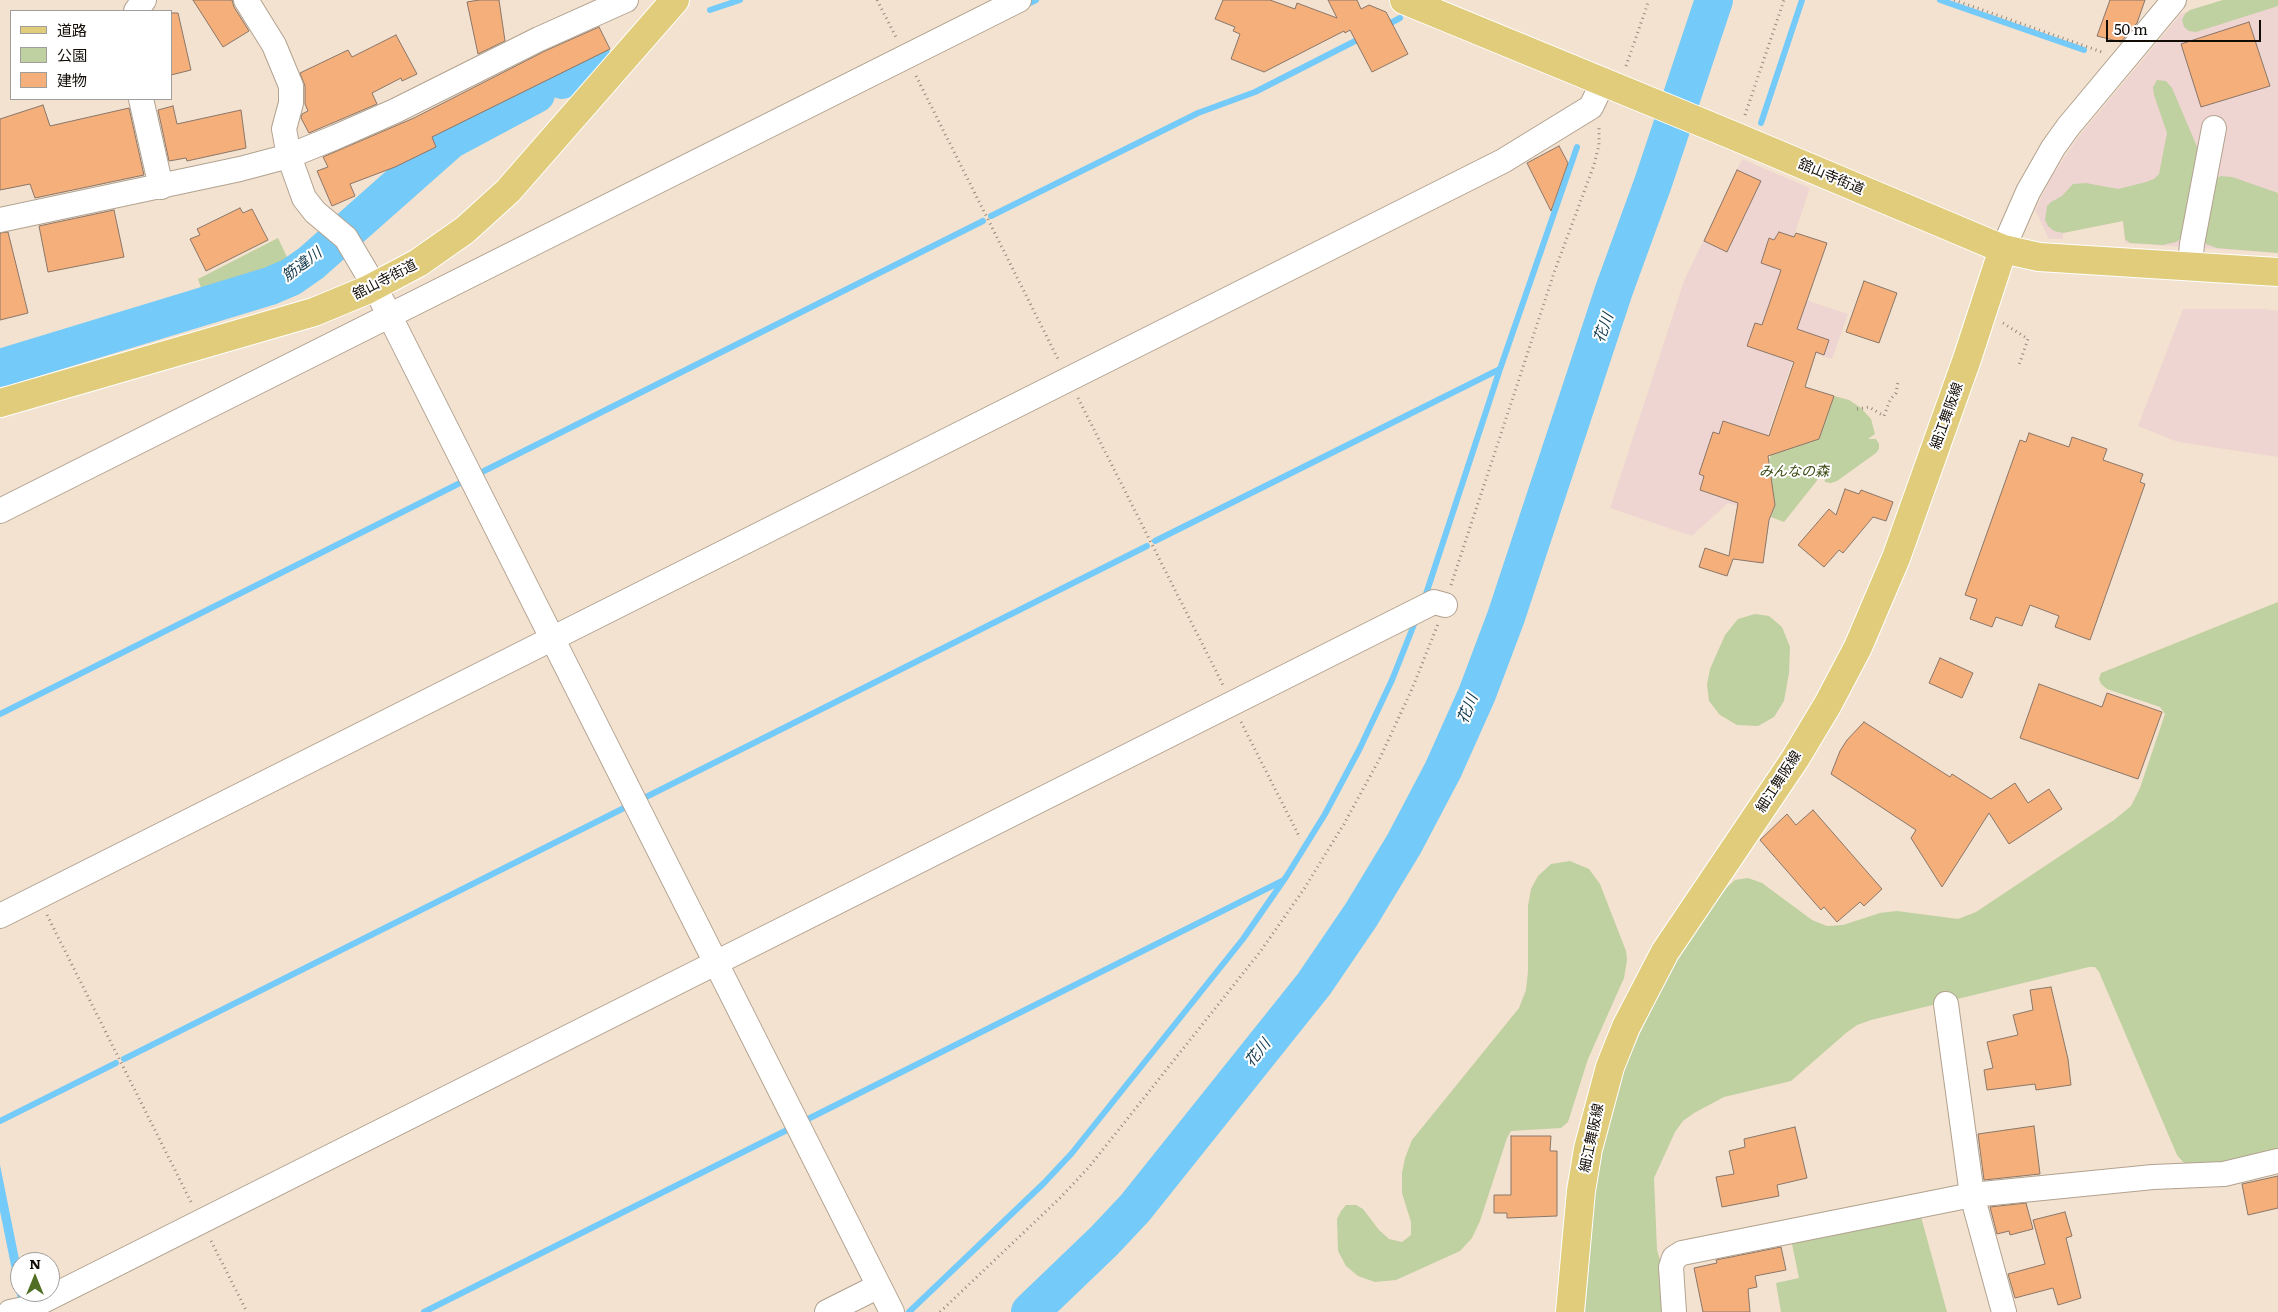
<!DOCTYPE html>
<html>
<head>
<meta charset="utf-8">
<style>
  body { margin:0 }
  #map { position:relative; width:2278px; height:1312px; overflow:hidden; background:#f3e2cf; font-family:Literata,"Noto Sans JP",serif }
  canvas { display:block }
  .legend { position:absolute; left:10px; top:10px; width:162px; height:90px; box-sizing:border-box; background:#fff; border:1px solid #a09e9b; margin:0; padding:6px 9px; list-style:none; font-size:15px; color:#120c06 }
  .legend li { display:flex; align-items:center; gap:10px; height:25px }
  .legend b { width:25px; border:1px solid #a09e9b }
  .north { position:absolute; left:10px; top:1252px; width:50px; height:50px; box-sizing:border-box; background:#fff; border:1px solid #a09e9b; border-radius:50%; rotate:0deg; font-size:14px; font-weight:700; line-height:20px; text-align:center; color:#120c06 }
  .north::after { content:''; display:block; margin:auto; width:18px; height:22px; background:#506f24; clip-path:polygon(50% 0,100% 100%,50% 72%,0 100%) }
  .scale { position:absolute; left:2106px; top:20px; width:155px; height:22px; box-sizing:border-box; border:2px solid #120c06; border-top:0; padding-left:6px; font-size:15px; line-height:18px; white-space:nowrap; color:#120c06; -webkit-text-stroke:4px #fff; paint-order:stroke }
</style>
</head>
<body>
<div id="map">
<canvas width="2278" height="1312"></canvas>
<ul class="legend">
<li><b style="height:6px;background:#e0cc7b"></b>道路</li>
<li><b style="height:14px;background:#bfd0a1"></b>公園</li>
<li><b style="height:14px;background:#f4af7b"></b>建物</li>
</ul>
<div class="north">N</div>
<div class="scale">50 m</div>
</div>
<script>
const c = document.querySelector('canvas').getContext('2d');
c.lineJoin = 'round';
function paint(path, color) { c.fillStyle = color; c.fill(path, 'evenodd'); }
const poly = rows => new Path2D(rows.map(r => 'M' + r).join(''));
function strokePath(path, color, width, dash) { c.strokeStyle = color; c.lineWidth = width; c.lineCap = dash ? 'butt' : 'round'; c.setLineDash(dash || []); c.stroke(path); }
function write(font, color, halo, rows, align = 'center') {
  c.font = font + ' Literata,"Noto Sans JP",serif'; c.lineWidth = 4; c.setLineDash([]); c.textBaseline = 'middle'; c.strokeStyle = halo; c.fillStyle = color; for (const [text, x, y, turn = 0] of rows) {
    c.save(); c.translate(x, y); c.rotate((+turn || 0) * Math.PI / 180); c.textAlign = isNaN(turn) ? turn : align; if (halo) c.strokeText(text, 0, 0); c.fillText(text, 0, 0); c.restore();
  }
}
const industrial = poly([
  [2223,0,2278,0,2278,253,2125,243,2123,221,2063,233,2063,239,2049,239,2035,210,2052,176,2079,136,2181,14],
  [1742,159,1810,188,1776,290,1848,314,1832,359,1797,348,1743,508,1728,503,1692,536,1610,508,1684,281],
  [2183,309,2264,309,2278,311,2278,457,2178,442,2138,426]
]);
const green = poly([
  [2223,0,2278,0,2278,6,2196,32,2189,31,2184,27,2182,20,2185,14,2190,10],
  [2157,80,2166,81,2172,88,2198,149,2184,236,2176,242,2163,245,2130,243,2125,239,2123,221,2063,233,2054,231,2048,226,2045,220,2047,206,2051,202,2062,196,2073,184,2086,183,2118,189,2146,182,2154,179,2159,174,2167,133,2154,95,2153,87],
  [2221,176,2232,177,2278,193,2278,253,2217,248,2206,244,2202,237,2213,180],
  [334,233,307,258,289,271,268,280,205,299,198,279,278,238,287,257],
  [1834,396,1849,400,1861,408,1871,419,1875,434,1868,439,1876,439,1879,444,1879,449,1876,453,1837,481,1831,483,1825,482,1823,473,1784,522,1771,517,1775,505,1769,461,1771,455,1819,439],
  [2278,602,2278,1153,2236,1164,2190,1166,2183,1162,2177,1155,2099,972,2095,967,2089,967,1871,1020,1857,1025,1846,1033,1791,1081,1724,1097,1694,1113,1683,1121,1675,1132,1654,1178,1657,1250,1662,1267,1667,1312,1585,1312,1595,1192,1601,1151,1623,1071,1657,995,1677,960,1725,889,1735,880,1748,878,1762,883,1812,920,1827,926,1843,925,1880,913,1897,911,1958,919,1976,912,2114,820,2131,806,2140,788,2165,714,2160,707,2107,689,2101,684,2099,679,2101,673],
  [1755,614,1769,616,1782,627,1790,647,1789,673,1784,701,1774,717,1758,726,1737,725,1720,715,1709,701,1707,685,1710,669,1725,635,1738,619],
  [1570,861,1589,869,1600,884,1626,951,1627,960,1624,978,1588,1059,1568,1122,1561,1128,1511,1131,1507,1138,1480,1221,1472,1238,1460,1251,1396,1280,1375,1282,1358,1276,1346,1266,1338,1251,1337,1219,1341,1211,1346,1205,1356,1205,1363,1209,1379,1230,1389,1239,1402,1242,1411,1235,1411,1222,1402,1193,1402,1173,1405,1158,1412,1140,1519,1008,1526,990,1528,971,1528,906,1531,889,1538,876,1551,864],
  [1920,1213,1947,1312,1781,1312,1776,1283,1799,1278,1791,1239]
]);
const water = poly([
  [0,1165,20,1264,20,1292,26,1292,27,1301,18,1300,0,1211]
]);
const stream = poly([
  [1940,0,2084,50],
  [1024,6,1036,0],
  [710,10,740,0],
  [1385,26,1400,18],
  [1761,123,1802,0],
  [991,216,1198,113,1255,92,1363,37],
  [478,474,983,221],
  [1155,541,1500,369],
  [1425,597,1500,369,1577,147],
  [0,714,464,481],
  [642,799,1147,546],
  [124,1059,628,806],
  [0,1121,116,1063],
  [804,1121,1282,881],
  [424,1312,791,1128],
  [909,1312,1044,1183,1072,1153,1243,939,1286,877,1325,814,1360,748,1392,680,1415,622]
]);
const river = poly([
  [562,80,594,62],
  [0,368,270,286,291,277,311,263,450,140,536,94],
  [1030,1312,1104,1241,1135,1208,1314,984,1361,915,1404,844,1443,770,1477,694,1506,617,1614,290,1653,183,1714,0]
]);
const building = poly([
  [193,0,232,0,234,7,249,31,223,47,193,0],
  [479,0,499,0,505,41,478,54,467,2,479,0],
  [1223,0,1270,0,1295,9,1297,3,1337,18,1328,0,1357,0,1361,9,1369,5,1386,12,1408,54,1372,72,1350,30,1345,33,1344,31,1264,72,1231,59,1240,34,1233,31,1235,27,1215,19,1223,0],
  [2110,0,2145,0,2137,23,2121,42,2097,36,2110,0],
  [171,13,178,13,191,70,171,75,171,13],
  [2249,22,2270,86,2201,107,2181,44,2249,22],
  [599,27,610,49,432,137,436,147,395,167,350,184,355,196,332,206,317,171,328,167,323,157,414,118,545,51,599,27],
  [396,35,417,74,402,81,401,78,372,93,377,104,309,133,301,118,302,114,308,111,305,104,305,86,300,73,348,50,352,57,396,35],
  [43,105,50,126,129,108,144,175,35,198,30,184,0,190,0,119,43,105],
  [173,106,177,124,241,110,246,148,187,161,186,158,169,161,158,110,173,106],
  [1559,146,1568,163,1551,211,1527,163,1559,146],
  [1737,170,1761,181,1727,252,1704,241,1737,170],
  [240,208,243,213,252,209,268,240,206,271,190,239,200,235,197,229,240,208],
  [114,210,124,257,48,272,39,226,114,210],
  [8,232,28,313,0,320,0,233,8,232],
  [1779,232,1794,237,1796,233,1827,243,1797,329,1829,340,1824,355,1816,352,1805,387,1834,396,1819,439,1768,456,1775,505,1769,520,1763,563,1733,559,1727,576,1699,567,1705,548,1729,556,1738,503,1700,490,1704,476,1699,474,1713,432,1719,434,1723,421,1769,436,1794,362,1747,346,1755,323,1762,325,1781,270,1761,263,1769,238,1774,240,1779,232],
  [1864,281,1897,293,1879,343,1846,332,1864,281],
  [2029,433,2069,447,2072,437,2107,449,2103,460,2143,474,2140,482,2145,484,2090,640,2055,627,2059,616,2030,605,2022,626,1996,617,1992,627,1970,619,1977,599,1965,595,2020,440,2026,442,2029,433],
  [1845,489,1859,494,1861,490,1893,502,1886,521,1873,517,1843,553,1839,550,1824,567,1798,545,1829,509,1836,515,1845,489],
  [1940,658,1973,673,1962,698,1929,683,1940,658],
  [2039,684,2102,707,2107,693,2162,712,2138,779,2020,738,2039,684],
  [1864,722,1950,777,1952,774,1991,799,2015,783,2028,803,2049,789,2062,809,2009,844,1989,813,1942,887,1911,838,1916,830,1831,774,1840,751,1847,740,1864,722],
  [1813,810,1882,889,1864,906,1860,902,1837,922,1824,907,1821,910,1760,840,1787,814,1796,825,1813,810],
  [2051,987,2068,1059,2071,1085,2036,1090,2035,1084,1987,1090,1984,1070,1993,1068,1987,1042,2018,1035,2013,1015,2033,1010,2030,990,2051,987],
  [2034,1126,2040,1174,1984,1180,1978,1134,2034,1126],
  [1795,1127,1807,1178,1777,1185,1779,1196,1722,1207,1716,1177,1734,1174,1729,1151,1745,1147,1744,1139,1795,1127],
  [1511,1136,1551,1136,1550,1151,1557,1151,1557,1216,1507,1218,1507,1213,1494,1213,1494,1195,1511,1195,1511,1136],
  [2278,1176,2278,1208,2248,1215,2242,1184,2278,1176],
  [2026,1203,2033,1229,2010,1235,2009,1231,1997,1234,1990,1207,2026,1203],
  [2065,1212,2072,1236,2066,1238,2081,1298,2058,1305,2053,1288,2015,1298,2008,1274,2045,1264,2033,1220,2065,1212],
  [1781,1247,1786,1270,1755,1276,1757,1287,1748,1289,1750,1312,1703,1312,1694,1268,1717,1263,1716,1260,1781,1247]
]);
const path = poly([
  [877,0,896,37],
  [1954,0,2102,52],
  [1626,66,1649,0],
  [916,76,1059,361],
  [1745,115,1784,0],
  [2003,323,2028,339,2019,365],
  [1078,398,1223,685],
  [1857,409,1869,407,1884,416,1890,400,1896,393,1898,382],
  [1451,585,1555,270,1594,165,1599,145,1599,128],
  [1241,722,1300,838],
  [47,915,191,1202],
  [211,1241,247,1312],
  [940,1312,1060,1198,1089,1167,1260,952,1304,889,1344,824,1380,758,1412,689,1438,624]
]);
const minor = poly([
  [246,0,274,45,291,86,291,103,284,129,289,156,304,198,315,212,346,238,375,287,892,1312],
  [136,11,144,0],
  [141,99,161,187],
  [0,220,240,169,289,156,336,137,395,111,539,39,626,0],
  [2003,249,2028,192,2053,148,2068,127,2174,0],
  [2190,265,2192,244,2214,128],
  [0,511,1019,0],
  [0,916,1503,161,1591,107,1603,82],
  [1946,1004,1972,1195,2004,1312],
  [10,1312,29,1308,1434,602,1445,605],
  [827,1312,879,1286],
  [1674,1312,1671,1267,1674,1258,1682,1253,1972,1195,2153,1177,2224,1174,2278,1161]
]);
const major = poly([
  [1404,0,1732,135,2003,249,2039,257,2278,272],
  [0,403,314,312,367,290,418,263,465,230,508,191,675,0],
  [1570,1312,1581,1191,1588,1149,1610,1067,1626,1027,1665,952,1795,759,1828,704,1858,647,1896,558,1967,359,2003,249]
]);
const streetNames = [
  ["舘山寺街道",1831,177,23],
  ["舘山寺街道",385,280,-27],
  ["細江舞阪線",1947,416,-70],
  ["細江舞阪線",1779,782,-57],
  ["細江舞阪線",1592,1138,-78]
];
const parkNames = [
  ["みんなの森",1794,472]
];
const waterNames = [
  ["筋違川",302,265,-37],
  ["花川",1604,328,-71],
  ["花川",1468,709,-68],
  ["花川",1258,1053,-51]
];
paint(industrial, '#efd5d1');
paint(green, '#bfd0a1');
paint(water, '#74caf8');
strokePath(stream, '#74caf8', 6);
strokePath(river, '#74caf8', 38);
paint(building, '#f4af7b');
strokePath(building, '#8a7669', 1);
strokePath(minor, '#b2a290', 26);
strokePath(major, '#fff', 30);
strokePath(path, '#95887b', 3, [1, 4]);
strokePath(minor, '#fff', 24);
strokePath(major, '#e0cc7b', 28);
write('14px', '#120c06', '#fff', streetNames);
write('italic 14px', '#394911', '#fff', parkNames);
write('italic 15px', '#133a4d', '#fff', waterNames);
</script>
</body>
</html>
